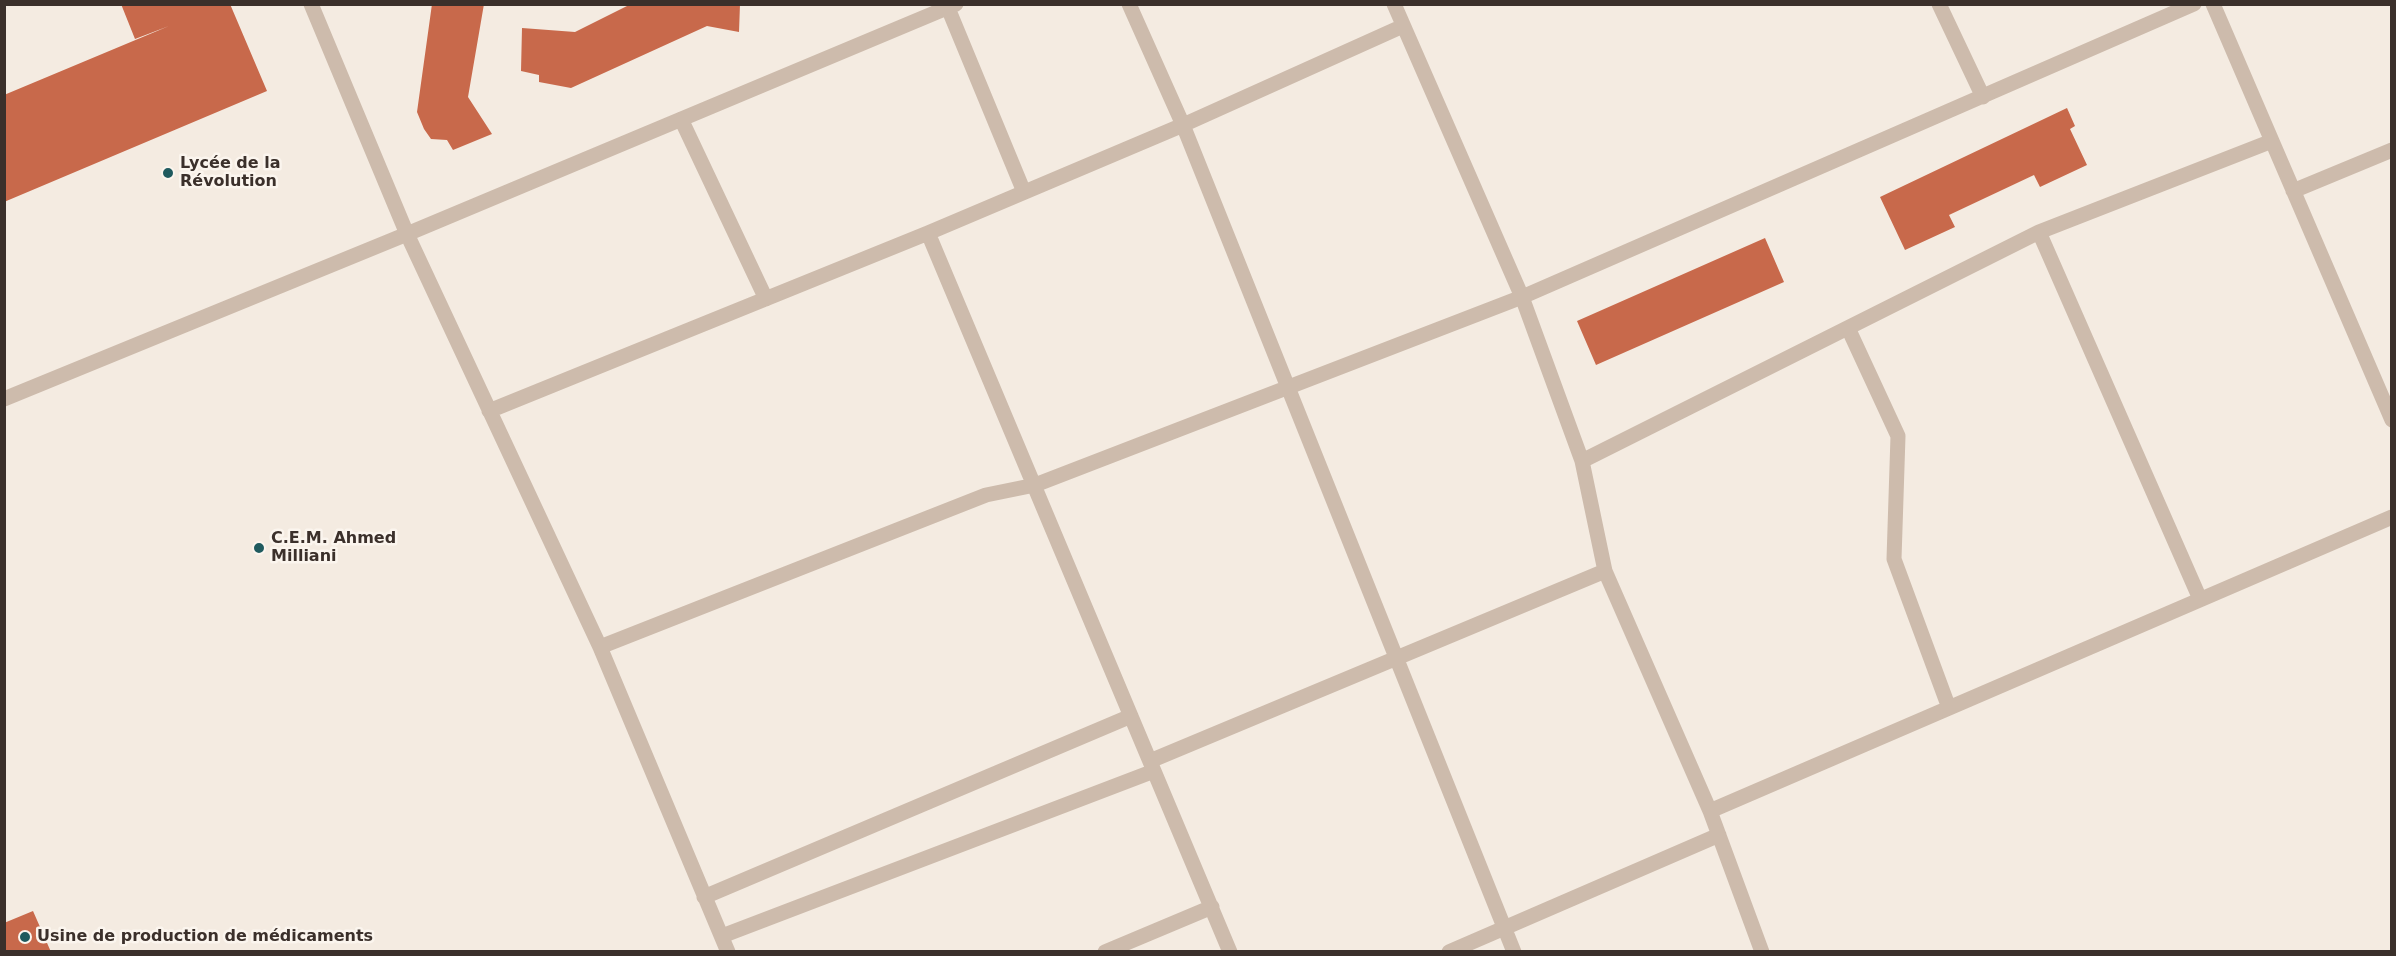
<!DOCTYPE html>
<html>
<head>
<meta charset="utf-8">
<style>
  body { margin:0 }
  #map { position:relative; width:2396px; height:956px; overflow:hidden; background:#f4ebe1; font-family:"DejaVu Sans",sans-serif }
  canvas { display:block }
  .frame { position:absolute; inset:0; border:6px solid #3b302b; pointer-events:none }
</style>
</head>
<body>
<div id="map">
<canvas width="2396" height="956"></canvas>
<div class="frame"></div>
</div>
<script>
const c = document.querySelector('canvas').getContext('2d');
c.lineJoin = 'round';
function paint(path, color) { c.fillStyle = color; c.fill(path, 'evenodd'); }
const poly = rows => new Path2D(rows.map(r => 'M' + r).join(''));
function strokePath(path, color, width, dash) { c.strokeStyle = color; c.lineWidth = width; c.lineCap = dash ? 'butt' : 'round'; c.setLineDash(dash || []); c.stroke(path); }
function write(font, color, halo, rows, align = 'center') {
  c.font = font + ' "DejaVu Sans",sans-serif'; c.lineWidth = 5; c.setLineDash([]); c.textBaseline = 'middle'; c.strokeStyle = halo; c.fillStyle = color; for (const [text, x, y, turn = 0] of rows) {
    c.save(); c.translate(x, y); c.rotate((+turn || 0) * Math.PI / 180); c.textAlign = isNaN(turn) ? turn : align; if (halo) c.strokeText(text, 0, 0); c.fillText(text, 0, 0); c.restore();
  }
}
const building = poly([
  [121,4,230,4,267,91,4,202,4,95,169,26,135,39],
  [432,4,484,4,468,97,492,134,453,150,447,140,431,139,424,129,417,112],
  [631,4,740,4,739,32,707,26,571,88,539,82,539,75,521,71,522,28,575,32],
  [2067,108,2075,126,2070,129,2087,165,2040,187,2034,175,1949,215,1955,227,1905,250,1880,197],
  [1765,238,1784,282,1596,365,1577,321],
  [33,911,51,952,4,952,4,923]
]);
const street = poly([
  [311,4,407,234,600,647,728,952],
  [1129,4,1183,125,1514,952],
  [1394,4,1522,297,1582,461,1605,571,1710,811,1762,952],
  [1939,4,1983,97],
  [2213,4,2392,420],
  [948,8,1024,192],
  [681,119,766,299],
  [2293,191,2392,150],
  [928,233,1230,952],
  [1848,328,1898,436,1894,559,1949,708],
  [4,399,407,234,956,4],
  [489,411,928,233,1183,125,1403,26],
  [1582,461,2039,232],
  [2200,599,2039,232,2272,141],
  [600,647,986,495,1035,485,1522,297,2194,4],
  [1150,761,1605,571],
  [1710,811,2392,517],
  [704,897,1131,716],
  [722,936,1154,771],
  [1105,952,1212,907],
  [1449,952,1719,835]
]);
const markers = [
  [168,173,6,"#1f5a5e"],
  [259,548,6,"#1f5a5e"],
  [25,937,6,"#1f5a5e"]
];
const poiNames = [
  ["Lycée de la",180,164],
  ["Révolution",180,182],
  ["C.E.M. Ahmed",271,539],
  ["Milliani",271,557],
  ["Usine de production de médicaments",37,937]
];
paint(building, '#c8694b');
strokePath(street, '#cdbbac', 15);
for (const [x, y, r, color] of markers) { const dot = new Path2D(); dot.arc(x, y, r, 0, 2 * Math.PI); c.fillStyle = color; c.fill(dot); strokePath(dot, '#fbf5ee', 2); }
write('bold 16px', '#3b302b', '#fbf5ee', poiNames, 'left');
</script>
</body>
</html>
